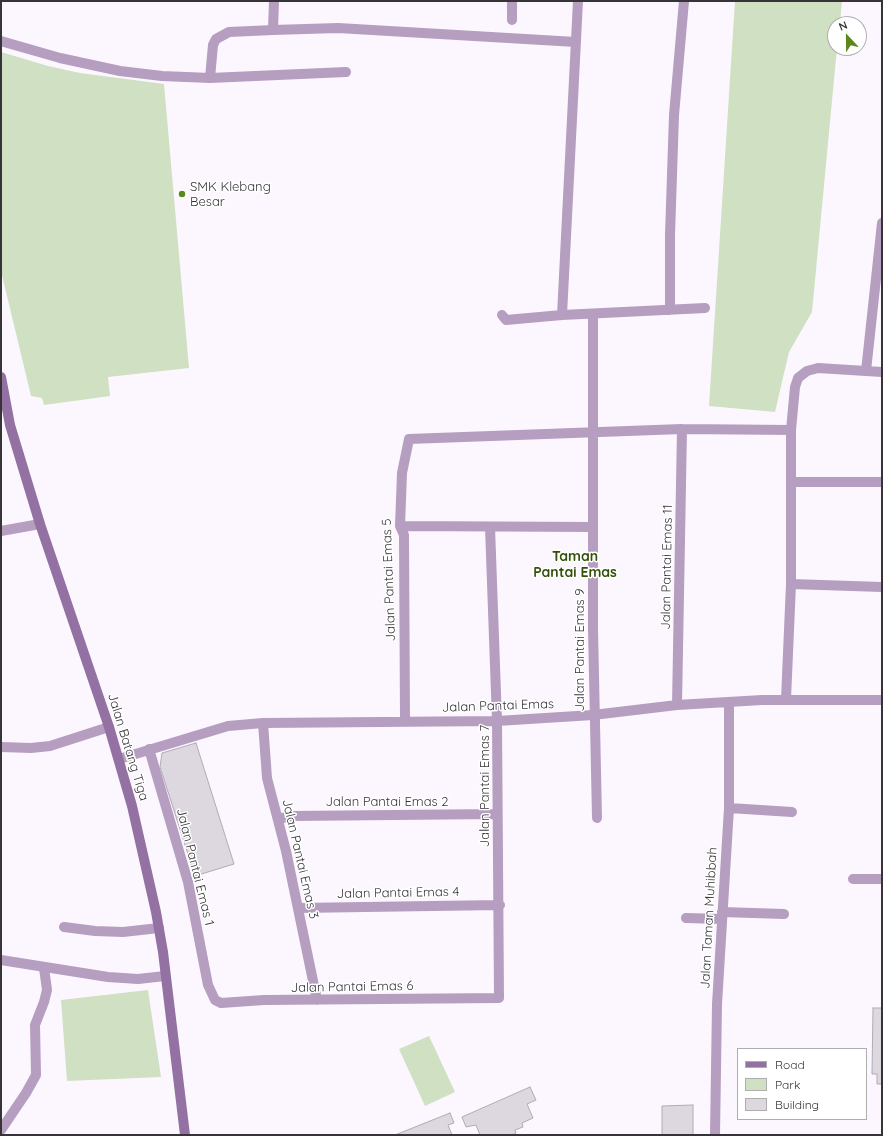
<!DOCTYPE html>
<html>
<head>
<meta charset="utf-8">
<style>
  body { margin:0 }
  #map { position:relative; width:883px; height:1136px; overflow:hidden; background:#fcf7ff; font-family:Quicksand,sans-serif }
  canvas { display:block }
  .frame { position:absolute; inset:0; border:2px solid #363437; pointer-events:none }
  .legend { position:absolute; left:737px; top:1048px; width:130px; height:72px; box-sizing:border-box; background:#fff; border:1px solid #afaeaf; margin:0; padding:5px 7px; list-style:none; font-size:12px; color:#363437 }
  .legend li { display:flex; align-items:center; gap:8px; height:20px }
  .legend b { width:20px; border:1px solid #afaeaf }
  .north { position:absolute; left:827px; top:16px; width:40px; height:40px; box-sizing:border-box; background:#fff; border:1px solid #afaeaf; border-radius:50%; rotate:338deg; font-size:11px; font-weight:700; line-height:16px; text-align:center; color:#363437 }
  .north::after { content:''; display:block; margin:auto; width:14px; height:18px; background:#5a8819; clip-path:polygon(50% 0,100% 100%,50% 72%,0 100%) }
</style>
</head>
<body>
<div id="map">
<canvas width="883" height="1136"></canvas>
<div class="frame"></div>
<ul class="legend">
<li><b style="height:5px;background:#9371a3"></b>Road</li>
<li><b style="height:11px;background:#d0e0c2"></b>Park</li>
<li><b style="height:11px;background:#ddd8e0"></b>Building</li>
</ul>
<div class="north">N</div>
</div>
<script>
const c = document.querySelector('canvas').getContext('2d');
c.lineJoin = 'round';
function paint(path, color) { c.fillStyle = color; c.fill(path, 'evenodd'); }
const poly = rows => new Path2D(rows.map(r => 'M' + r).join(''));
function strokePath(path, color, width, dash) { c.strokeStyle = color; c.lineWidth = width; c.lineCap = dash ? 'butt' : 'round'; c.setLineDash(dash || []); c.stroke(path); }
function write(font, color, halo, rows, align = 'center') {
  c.font = font + ' Quicksand,sans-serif'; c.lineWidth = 3; c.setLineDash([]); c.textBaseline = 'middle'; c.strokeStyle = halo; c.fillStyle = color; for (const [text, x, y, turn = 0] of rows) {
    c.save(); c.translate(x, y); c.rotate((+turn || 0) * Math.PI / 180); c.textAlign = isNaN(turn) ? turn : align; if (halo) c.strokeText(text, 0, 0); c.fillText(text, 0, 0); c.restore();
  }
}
const green = poly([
  [735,1,842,1,840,24,835,24,835,48,837,48,812,312,789,352,775,412,709,406],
  [1,52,48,66,80,73,164,84,189,368,108,377,110,396,44,405,42,398,31,396,1,271],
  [148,990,161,1077,67,1081,61,1000],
  [429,1036,455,1092,425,1106,399,1049]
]);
const building = poly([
  [196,743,234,864,195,876,160,767,162,753,196,743],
  [873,1008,882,1008,882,1084,877,1084,877,1074,872,1074,873,1008],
  [530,1087,536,1100,527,1104,533,1118,522,1123,523,1127,515,1130,516,1133,512,1135,480,1135,476,1125,466,1127,462,1117,530,1087],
  [693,1105,693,1135,662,1135,662,1106,693,1105],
  [450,1113,454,1123,448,1125,452,1135,395,1135,450,1113]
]);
const minor = poly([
  [512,20,512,1],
  [273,30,338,28,576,42],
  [1,41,60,58,120,71,162,76,210,78,213,45,216,39,229,32,273,30,274,1],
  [210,78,346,72],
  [670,310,670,235,674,115,684,1],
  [593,314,593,628,597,818],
  [502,315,506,320,562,315,705,308],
  [562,315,578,1],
  [866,371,882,223],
  [792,482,882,482],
  [400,526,593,527],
  [1,531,40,524],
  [791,584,882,587],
  [786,699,791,584,791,430,795,387,798,378,807,371,818,368,882,372],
  [677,705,682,429],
  [405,721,404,535,400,526,402,473,409,439,682,429,791,430],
  [263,723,267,778,286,851,317,1000],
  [1,747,31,748,50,746,109,727],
  [149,749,188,882,208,985,215,1000,221,1003,264,1000,499,998,497,721,490,527],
  [119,759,228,726,263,723,497,721,593,715,677,705,762,700,882,700],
  [729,808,792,812],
  [278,819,292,816,497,814],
  [853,879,882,879],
  [298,908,500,905],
  [722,912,784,914],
  [686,918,722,919],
  [64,927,95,931,123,932,159,928],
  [1,960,108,977,138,979,165,976],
  [1,1130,26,1093,36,1075,35,1025,44,1002,47,990,44,968],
  [715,1135,717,1004,729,808,729,702]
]);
const secondary = poly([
  [1,377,10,425,40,524,109,727,132,806,156,912,163,952,185,1135]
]);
const markers = [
  [182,194,4,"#5a8819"]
];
const poiNames = [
  ["SMK Klebang",190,187],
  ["Besar",190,202]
];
const streetNames = [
  ["Jalan Pantai Emas 11",667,567,-89],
  ["Jalan Pantai Emas 5",389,580,-92],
  ["Jalan Pantai Emas 9",580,650,-90],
  ["Jalan Pantai Emas",498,706,-2],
  ["Jalan Batang Tiga",128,747,73],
  ["Jalan Pantai Emas 7",485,786,-90],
  ["Jalan Pantai Emas 2",387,802],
  ["Jalan Pantai Emas 3",300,859,77],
  ["Jalan Pantai Emas 1",195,867,76],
  ["Jalan Pantai Emas 4",398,893,-1],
  ["Jalan Taman Muhibbah",709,918,-87],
  ["Jalan Pantai Emas 6",352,987,-1]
];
const neighbourhoodNames = [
  ["Taman",575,557],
  ["Pantai Emas",575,573]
];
paint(green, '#d0e0c2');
paint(building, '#ddd8e0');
strokePath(building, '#b0abb3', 1);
strokePath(minor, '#b59ec0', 10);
strokePath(secondary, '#9371a3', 10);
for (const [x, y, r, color] of markers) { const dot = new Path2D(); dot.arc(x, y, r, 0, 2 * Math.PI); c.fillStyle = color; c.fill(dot); strokePath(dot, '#fff', 1.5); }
write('13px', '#363437', '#fff', poiNames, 'left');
write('13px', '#363437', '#fff', streetNames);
write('bold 14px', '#335009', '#fff', neighbourhoodNames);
</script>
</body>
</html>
